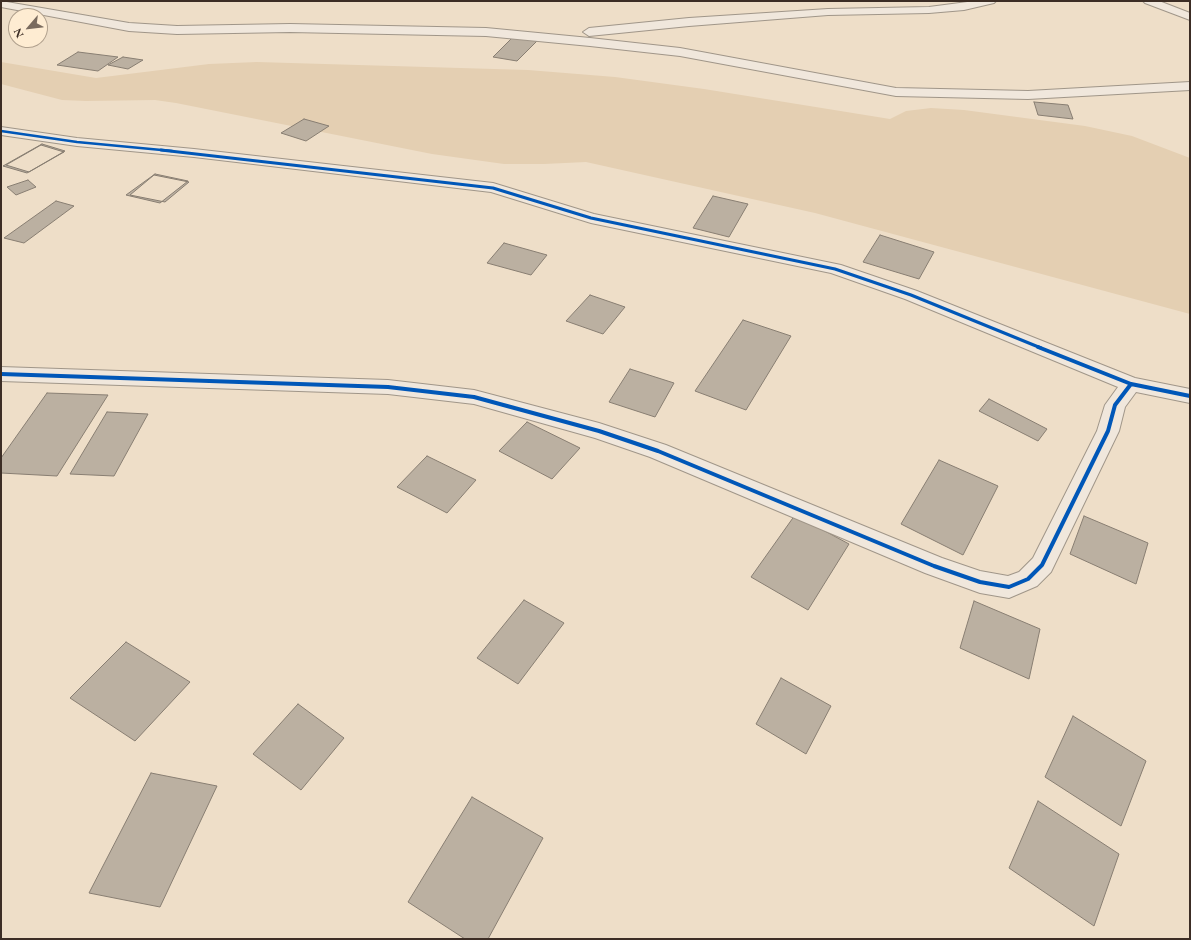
<!DOCTYPE html>
<html>
<head>
<meta charset="utf-8">
<style>
  body { margin:0 }
  #map { position:relative; width:1191px; height:940px; overflow:hidden; background:#eedec8; font-family:"EB Garamond",serif }
  canvas { display:block }
  .frame { position:absolute; inset:0; border:2px solid #3c2d25; pointer-events:none }
  .north { position:absolute; left:8px; top:8px; width:40px; height:40px; box-sizing:border-box; background:#feecd2; border:1px solid #b0a08d; border-radius:50%; rotate:242deg; font-size:11px; font-weight:700; line-height:16px; text-align:center; color:#3c2d25 }
  .north::after { content:''; display:block; margin:auto; width:14px; height:18px; background:#7a6b5e; clip-path:polygon(50% 0,100% 100%,50% 72%,0 100%) }
</style>
</head>
<body>
<div id="map">
<canvas width="1191" height="940"></canvas>
<div class="frame"></div>
<div class="north">N</div>
</div>
<script>
const c = document.querySelector('canvas').getContext('2d');
c.lineJoin = 'round';
function paint(path, color) { c.fillStyle = color; c.fill(path, 'evenodd'); }
const poly = rows => new Path2D(rows.map(r => 'M' + r).join(''));
function strokePath(path, color, width, dash) { c.strokeStyle = color; c.lineWidth = width; c.lineCap = dash ? 'butt' : 'round'; c.setLineDash(dash || []); c.stroke(path); }
const green = poly([
  [1,62,96,78,209,64,257,62,528,70,615,77,704,89,890,119,906,111,931,108,964,110,1085,126,1132,136,1190,158,1190,314,815,213,586,162,544,164,504,164,432,154,176,103,155,100,86,101,62,100,1,84]
]);
const building = poly([
  [514,36,538,40,517,61,493,57,514,36],
  [78,52,118,57,98,71,57,65,78,52],
  [123,57,143,60,128,69,108,65,123,57],
  [1034,102,1068,105,1073,119,1038,115,1034,102],
  [304,119,329,126,306,141,281,133,304,119],
  [42,144,65,151,27,173,3,166,42,144],
  [41,145,64,152,29,172,6,165,41,145],
  [155,174,188,181,160,203,126,195,155,174],
  [154,175,189,182,165,202,130,195,154,175],
  [28,180,36,187,16,195,7,187,28,180],
  [713,196,748,204,729,237,693,228,713,196],
  [56,201,74,206,24,243,4,238,56,201],
  [880,235,934,252,919,279,863,262,880,235],
  [504,243,547,255,531,275,487,263,504,243],
  [590,295,625,307,603,334,566,321,590,295],
  [743,320,791,336,746,410,695,391,743,320],
  [630,369,674,383,655,417,609,402,630,369],
  [47,393,108,395,57,476,1,473,1,458,47,393],
  [989,399,1047,429,1038,441,979,411,989,399],
  [107,412,148,414,114,476,70,474,107,412],
  [527,422,580,448,552,479,499,451,527,422],
  [427,456,476,480,447,513,397,487,427,456],
  [939,460,998,486,963,555,901,524,939,460],
  [795,515,849,544,808,610,751,577,795,515],
  [1084,516,1148,543,1136,584,1070,554,1084,516],
  [524,600,564,623,518,684,477,658,524,600],
  [974,601,1040,629,1029,679,960,648,974,601],
  [126,642,190,682,135,741,70,698,126,642],
  [781,678,831,706,806,754,756,724,781,678],
  [298,704,344,738,301,790,253,754,298,704],
  [1073,716,1146,761,1121,826,1045,777,1073,716],
  [151,773,217,786,160,907,89,893,151,773],
  [472,797,543,838,488,939,465,939,408,902,472,797],
  [1038,801,1119,854,1094,926,1009,868,1038,801]
]);
const minor = poly([
  [1,1,129,23,177,26,290,24,486,28,590,38,680,48,896,88,1028,91,1190,82,1190,90,1028,99,896,96,680,56,590,46,486,36,290,32,177,34,129,31,1,7,1,1],
  [975,1,996,1,994,3,964,10,929,13,828,15,689,26,589,36,583,32,589,28,689,18,828,9,929,7,975,1],
  [1143,1,1159,1,1190,13,1190,20,1145,3,1143,1],
  [1,127,77,138,194,149,493,183,594,214,841,265,917,291,1135,378,1190,389,1190,403,1136,392,1125,407,1119,431,1051,572,1037,586,1009,598,980,593,925,573,650,457,595,438,474,404,388,394,1,381,1,367,388,380,474,390,599,423,666,445,942,558,980,571,1008,576,1019,572,1033,558,1097,431,1105,405,1118,387,905,299,831,273,591,223,491,192,194,157,77,146,1,135,1,127]
]);
const cyclewayFar2 = poly([
  [1,131,77,142,172,151]
]);
const cyclewayFar1 = poly([
  [161,150,493,188,591,218,835,269,911,295,1041,348]
]);
const cycleway = poly([
  [1038,347,1131,384,1190,396],
  [1,374,388,387,474,397,599,431,658,451,934,566,980,582,1009,587,1028,579,1042,565,1108,431,1115,405,1131,384]
]);
paint(green, '#e4cfb2');
paint(building, '#bbb0a1');
strokePath(building, '#887e72', 1);
strokePath(minor, '#a09689', 2);
paint(minor, '#f0e7dc');
strokePath(cyclewayFar2, '#0057b8', 2.5);
strokePath(cyclewayFar1, '#0057b8', 3);
strokePath(cycleway, '#0057b8', 4);
</script>
</body>
</html>
